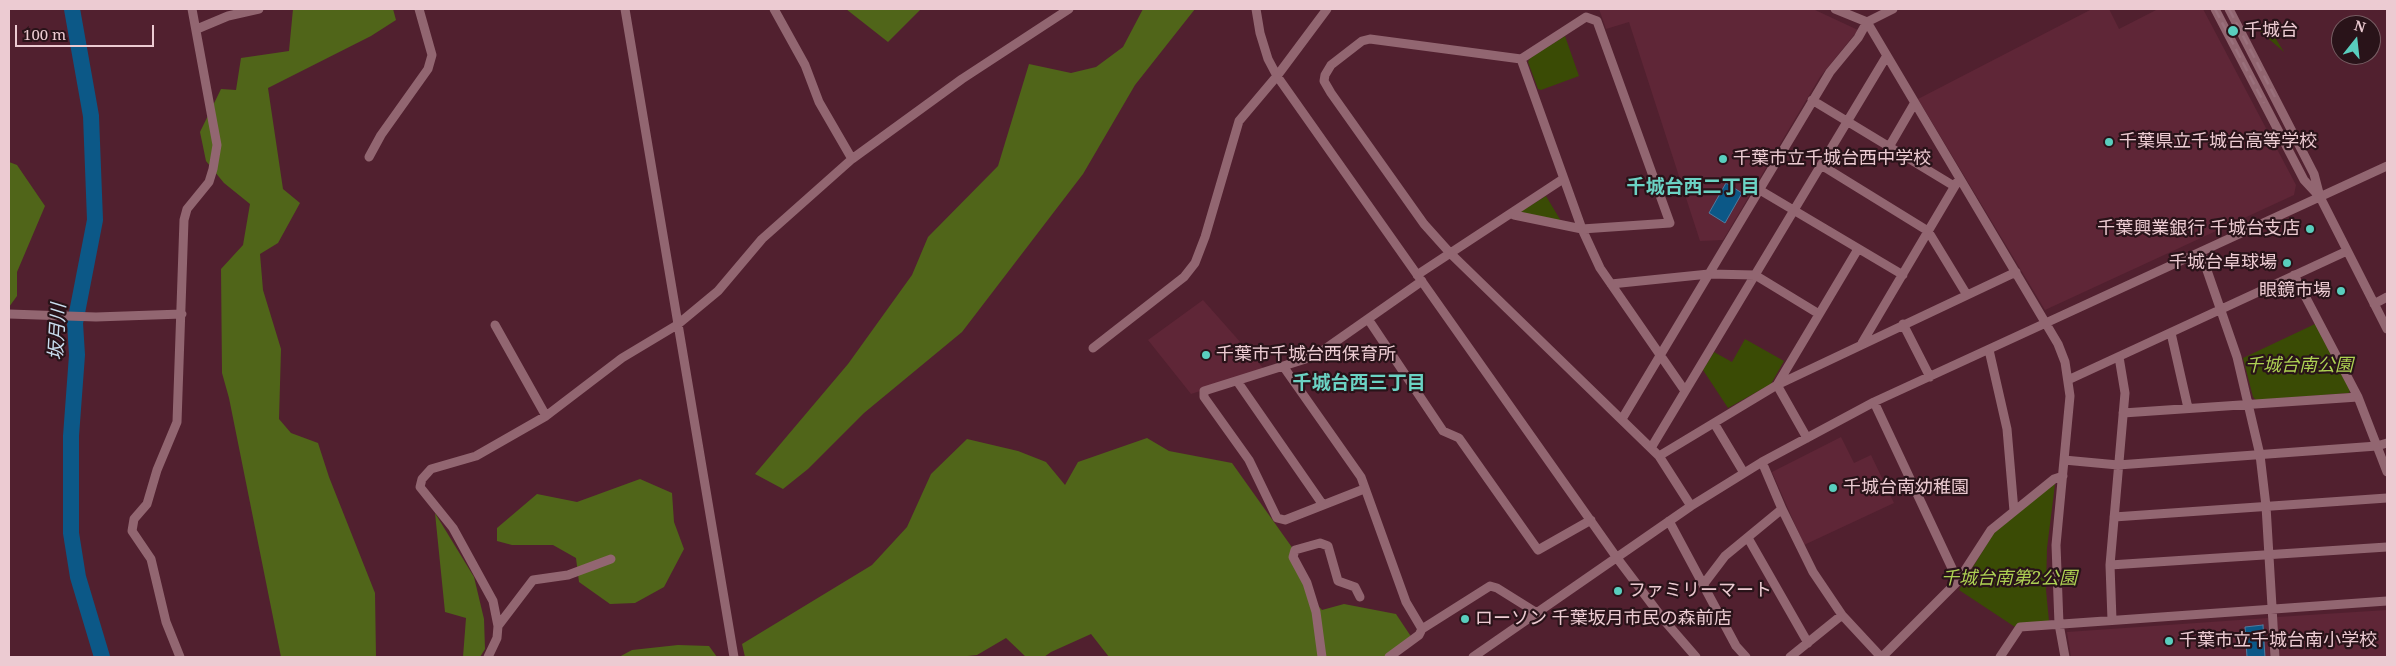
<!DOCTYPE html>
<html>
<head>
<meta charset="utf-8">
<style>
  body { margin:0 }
  #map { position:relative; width:2396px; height:666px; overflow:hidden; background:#51202f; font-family:"Noto Serif",serif }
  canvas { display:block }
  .frame { position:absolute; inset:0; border:10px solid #eccbd2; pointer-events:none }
  .north { position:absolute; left:2331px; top:15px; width:50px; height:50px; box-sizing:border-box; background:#291319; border:1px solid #775d63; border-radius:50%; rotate:16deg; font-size:14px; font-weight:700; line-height:20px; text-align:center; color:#eccbd2 }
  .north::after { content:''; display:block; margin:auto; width:18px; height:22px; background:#59cebe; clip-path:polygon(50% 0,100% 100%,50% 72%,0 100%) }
  .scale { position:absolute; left:15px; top:25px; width:139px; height:22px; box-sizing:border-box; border:2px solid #eccbd2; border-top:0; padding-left:6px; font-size:15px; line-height:18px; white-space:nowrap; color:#eccbd2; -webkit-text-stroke:4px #291319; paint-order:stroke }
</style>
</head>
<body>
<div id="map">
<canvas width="2396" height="666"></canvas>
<div class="frame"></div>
<div class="north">N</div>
<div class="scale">100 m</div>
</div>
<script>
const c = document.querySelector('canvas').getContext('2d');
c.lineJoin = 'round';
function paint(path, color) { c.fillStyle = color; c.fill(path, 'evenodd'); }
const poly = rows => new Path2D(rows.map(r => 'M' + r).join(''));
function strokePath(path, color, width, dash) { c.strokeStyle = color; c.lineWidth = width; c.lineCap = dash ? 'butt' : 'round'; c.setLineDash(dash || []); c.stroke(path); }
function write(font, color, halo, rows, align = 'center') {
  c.font = font + ' "Noto Serif","Noto Sans JP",serif'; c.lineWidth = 4.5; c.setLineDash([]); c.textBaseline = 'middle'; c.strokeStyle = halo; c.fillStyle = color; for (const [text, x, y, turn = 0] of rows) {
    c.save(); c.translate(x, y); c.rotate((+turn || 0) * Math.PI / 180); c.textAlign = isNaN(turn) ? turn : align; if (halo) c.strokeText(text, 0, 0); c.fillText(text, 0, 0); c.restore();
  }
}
const built = poly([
  [1599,9,1813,9,1858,30,1820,77,1723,240,1700,241,1629,22,1606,29],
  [2092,9,2109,9,2119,29,2158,9,2203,9,2296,185,2294,195,2045,310,1918,99],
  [1203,300,1265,370,1191,394,1148,340],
  [1841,437,1854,463,1871,455,1894,503,1804,545,1772,472],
  [2387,610,2387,657,2280,657,2277,617],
  [2268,618,2270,657,2071,657,2067,632]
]);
const green = poly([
  [2255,27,2271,31,2284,52],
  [1565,36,1579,76,1541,90,1538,89,1528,62,1530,58],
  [1546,196,1561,221,1520,212],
  [2315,324,2350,390,2349,393,2256,400,2253,397,2243,358],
  [1745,339,1784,361,1771,384,1728,408,1703,370,1714,352,1732,362],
  [2051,484,2055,484,2047,548,2046,590,2049,621,2015,627,1959,590,1993,534]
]);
const forest = poly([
  [293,9,393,9,396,20,371,36,268,88,283,189,300,203,278,243,260,254,263,290,281,349,279,419,291,433,318,443,329,477,375,593,376,657,281,657,229,398,222,373,221,269,243,245,250,204,224,183,206,161,200,132,221,89,236,90,241,58,289,51],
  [846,9,921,9,888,42],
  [1143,9,1195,9,1135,85,1083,174,962,332,864,413,808,469,783,489,755,474,848,364,912,275,928,237,998,166,1029,64,1071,73,1096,67,1123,47],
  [9,162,17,165,45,206,17,272,17,296,9,307],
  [1147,438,1169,451,1232,463,1296,553,1309,596,1322,610,1344,604,1396,614,1414,641,1388,657,1109,657,1091,634,1051,652,1044,657,1026,657,1006,638,977,655,958,657,745,657,742,644,872,565,907,527,931,474,967,439,1018,451,1046,462,1065,485,1078,462],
  [640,479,672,493,674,522,684,549,664,587,635,603,610,604,579,582,576,558,553,545,512,545,497,541,497,528,537,494,577,502],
  [435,513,474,577,484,619,485,649,480,657,463,657,466,618,445,612],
  [678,645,709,646,717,657,619,657,632,650]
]);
const water = poly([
  [1726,183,1742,193,1725,223,1709,213,1726,183],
  [2263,625,2265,657,2247,657,2245,627,2263,625]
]);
const river = poly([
  [72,9,91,116,95,220,75,323,77,355,71,436,71,533,78,577,102,657]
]);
const minor = poly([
  [625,9,734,657],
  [774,9,805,65,819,102,852,159],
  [1256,9,1260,33,1268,59,1277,76,1617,558,1663,619,1696,657],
  [1835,9,1867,22,2058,344,2065,362,2070,396,2056,545,2059,624,2065,657],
  [2215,9,2304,180,2318,195],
  [2229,9,2314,174,2320,197,2387,329],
  [197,29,228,16,259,9],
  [1521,59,1582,229,1600,268,1685,391],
  [1812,100,1954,186],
  [1889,147,1914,104],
  [369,157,381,135,428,69,432,55,419,9],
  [1821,165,1928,231,1967,295],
  [1758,189,1903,275],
  [1513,212,1514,215,1582,229,1670,223,1597,21,1586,17,1521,59,1370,39,1362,41,1331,65,1325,75,1324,81,1331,93,1424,224,1450,253,1659,456,1691,506],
  [2201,253,2237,357,2260,455,2266,506,2275,657],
  [1417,275,1563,179],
  [2294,275,2358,397,2387,472],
  [1611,284,1709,274,1755,275,1819,314],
  [2374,304,2387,297],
  [9,314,96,317,182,314],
  [1368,319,1443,431,1459,438,1538,550,1591,520],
  [1903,324,1930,377],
  [495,325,546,416],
  [2171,333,2188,408],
  [1862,343,1959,179],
  [1093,348,1184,277,1195,263,1205,237,1239,121,1277,76,1327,9],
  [1989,350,2007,429,2014,511],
  [1283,366,1361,477,1406,602,1422,629,1490,586,1497,588,1537,613],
  [2068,380,2347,251],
  [1237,381,1323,505],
  [1874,402,1958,581],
  [2123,413,2358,397],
  [1622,419,1830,72,1858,38,1867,22,1893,9],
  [1714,423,1744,473],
  [1807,438,1777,385,1858,249],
  [1651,448,1886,57],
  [1659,456,1777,385,2016,272],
  [2064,460,2118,465,2377,446,2387,443],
  [1762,462,1782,509,1813,572,1842,615,1881,657],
  [1364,489,1285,520,1277,518,1249,460,1204,397,1204,391,1315,356,1422,281],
  [2114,517,2387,498],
  [1669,521,1736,646,1746,657],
  [1748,538,1808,643],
  [2110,565,2387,547],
  [1703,585,1725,556,1782,509],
  [2112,620,2110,565,2125,393,2119,357],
  [498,626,533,580,568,575,611,559],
  [180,657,166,622,151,559,132,531,134,519,147,504,157,470,177,422,184,220,187,209,209,182,213,169,217,145,192,9],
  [488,657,497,638,498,626,493,601,453,528,420,487,422,479,431,469,476,456,546,416,622,358,677,325,718,291,762,239,852,159,962,79,1069,9],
  [1322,657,1316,612,1307,583,1293,557,1295,550,1320,543,1328,546,1338,581,1355,587,1360,597],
  [1389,657,1419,635,1422,629],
  [1473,657,1691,506,1762,462,1874,402,2387,166],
  [1790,657,1842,615],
  [1882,657,1958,581,1991,530,2054,479,2063,476],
  [2000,657,2020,627,2387,601]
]);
const rail = poly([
  [2215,9,2264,103],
  [2229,9,2275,97]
]);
const markers = [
  [2233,31,6,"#59cebe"],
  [2109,142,5,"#59cebe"],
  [1723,159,5,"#59cebe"],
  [2310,229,5,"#59cebe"],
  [2287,263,5,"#59cebe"],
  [2341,291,5,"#59cebe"],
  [1206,355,5,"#59cebe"],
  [1833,488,5,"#59cebe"],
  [1618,591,5,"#59cebe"],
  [1465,619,5,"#59cebe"],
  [2169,641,5,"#59cebe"]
];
const poiNames = [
  ["千城台",2244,31],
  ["千葉県立千城台高等学校",2119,142],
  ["千葉市立千城台西中学校",1733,159],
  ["千葉興業銀行 千城台支店",2300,229,"right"],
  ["千城台卓球場",2277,263,"right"],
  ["眼鏡市場",2331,291,"right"],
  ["千葉市千城台西保育所",1216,355],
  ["千城台南幼稚園",1843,488],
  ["ファミリーマート",1628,591],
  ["ローソン 千葉坂月市民の森前店",1475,619],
  ["千葉市立千城台南小学校",2179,641]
];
const parkNames = [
  ["千城台南公園",2299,366],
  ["千城台南第2公園",2009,579]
];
const neighbourhoodNames = [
  ["千城台西二丁目",1693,188],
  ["千城台西三丁目",1359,384]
];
const waterNames = [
  ["坂月川",58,332,-87]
];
paint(built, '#5f2637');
paint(green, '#3a4b05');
paint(forest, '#506519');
paint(water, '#0c5887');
strokePath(water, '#4f7a9e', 1);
strokePath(river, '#0c5887', 16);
strokePath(minor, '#926671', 9);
strokePath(rail, '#9a707c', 2.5, [10, 5]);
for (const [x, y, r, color] of markers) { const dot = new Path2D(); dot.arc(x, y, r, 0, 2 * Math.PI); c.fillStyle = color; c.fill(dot); strokePath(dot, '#291319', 2); }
write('18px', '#eccbd2', '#291319', poiNames, 'left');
write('italic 18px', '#add153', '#291319', parkNames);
write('bold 19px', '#6bd3c4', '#291319', neighbourhoodNames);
write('italic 19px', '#c9ddee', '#291319', waterNames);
</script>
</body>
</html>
